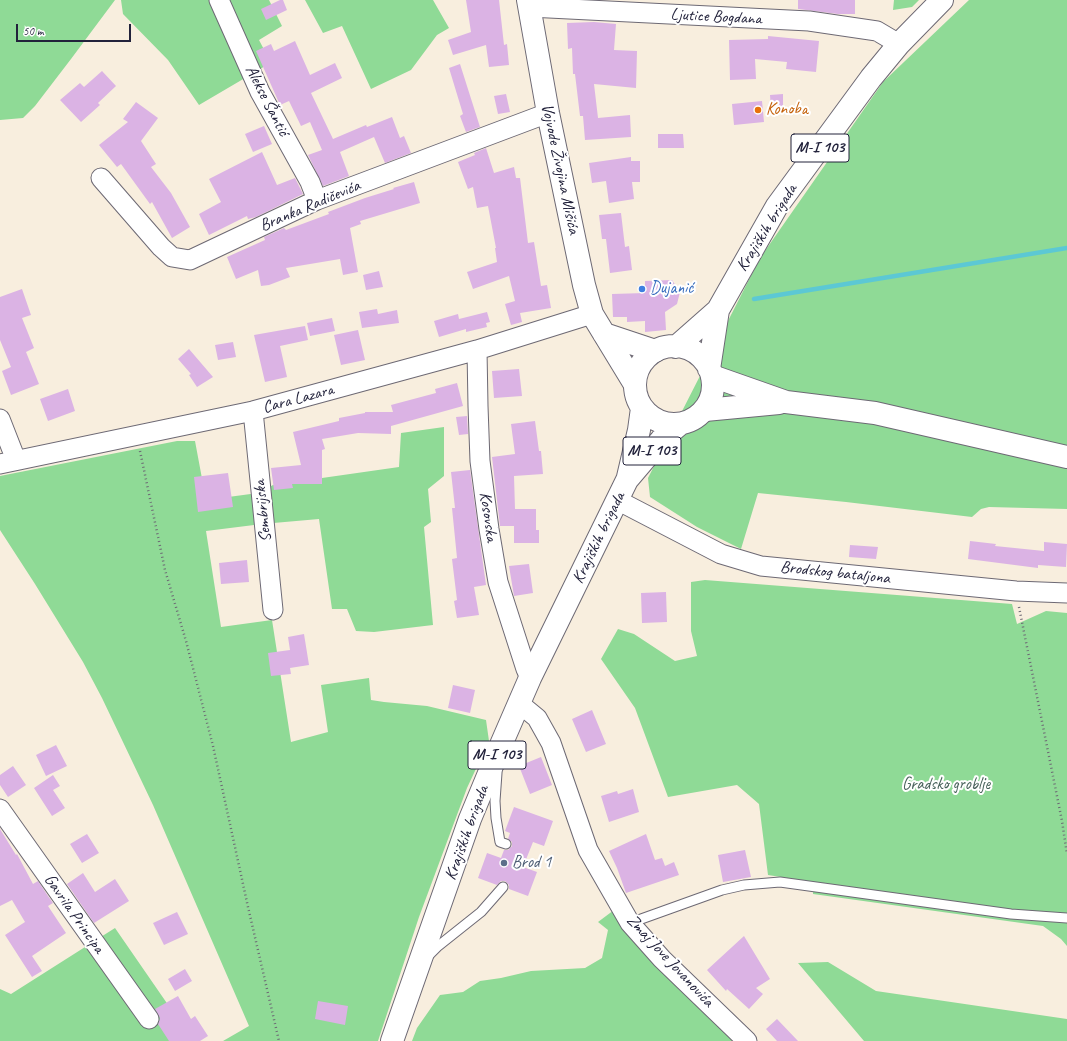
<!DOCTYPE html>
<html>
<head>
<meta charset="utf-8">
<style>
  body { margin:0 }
  #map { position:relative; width:1067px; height:1041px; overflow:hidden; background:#f8eede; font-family:Caveat,sans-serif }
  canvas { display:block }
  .scale { position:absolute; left:16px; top:24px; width:115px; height:18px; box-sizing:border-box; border:2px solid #22223b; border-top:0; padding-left:5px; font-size:12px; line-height:14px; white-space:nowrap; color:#22223b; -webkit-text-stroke:3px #fff; paint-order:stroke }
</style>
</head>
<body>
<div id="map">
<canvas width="1067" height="1041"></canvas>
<div class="scale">50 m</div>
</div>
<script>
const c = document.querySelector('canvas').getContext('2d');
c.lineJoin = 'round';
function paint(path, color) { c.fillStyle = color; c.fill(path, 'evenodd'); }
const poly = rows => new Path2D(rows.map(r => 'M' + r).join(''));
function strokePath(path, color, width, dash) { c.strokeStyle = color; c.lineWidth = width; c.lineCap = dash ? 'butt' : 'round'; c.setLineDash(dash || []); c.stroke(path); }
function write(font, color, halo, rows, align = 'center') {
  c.font = font + ' Caveat,sans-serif'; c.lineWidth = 4; c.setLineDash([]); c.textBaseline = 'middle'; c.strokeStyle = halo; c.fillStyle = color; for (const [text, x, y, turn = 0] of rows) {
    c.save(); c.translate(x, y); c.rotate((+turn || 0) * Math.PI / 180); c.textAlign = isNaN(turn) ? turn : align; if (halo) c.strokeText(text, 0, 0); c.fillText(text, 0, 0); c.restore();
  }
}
const green = poly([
  [0,0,115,0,71,59,35,106,23,118,0,120],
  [121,0,269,0,282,26,259,40,270,61,262,68,199,105,168,60,123,14],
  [305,0,433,0,449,28,437,35,411,70,371,89,342,26,323,33],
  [894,0,919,0,912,7,893,10],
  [969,0,1067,0,1067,509,989,507,981,509,972,517,846,502,758,493,741,549,697,527,650,497,648,478,760,258,883,82],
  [444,427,444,476,428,489,431,522,424,527,433,625,374,632,356,631,347,609,332,609,319,519,262,524,206,531,221,627,272,620,291,742,328,732,321,685,369,678,371,700,384,702,427,706,486,720,489,741,467,788,419,917,378,1041,223,1041,249,1026,153,805,102,698,83,662,35,584,0,530,0,476,177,441,195,441,206,500,258,493,273,485,399,467,401,433],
  [705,580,1012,604,1017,624,1046,611,1067,613,1067,946,1061,939,1043,926,813,894,813,882,768,875,759,804,737,785,668,797,635,708,601,659,618,629,634,634,675,661,697,656,691,631,691,582],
  [618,907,755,1041,412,1041,417,1028,440,995,463,992,480,981,501,978,531,971,585,968,602,958,608,930,598,922],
  [115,928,193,1041,0,1041,0,989,11,994],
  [828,962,876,991,1067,1019,1067,1041,864,1041,798,963]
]);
const stream = poly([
  [754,299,1067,248]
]);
const building = poly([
  [280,0,283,0,287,10,266,20,261,9],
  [466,0,499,0,504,45,507,44,509,65,489,67,486,45,453,55,448,40,471,32],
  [798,0,855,0,855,14,838,14,798,9],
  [594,22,616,24,614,50,637,51,636,88,594,84,598,118,630,115,631,137,585,140,583,116,580,116,575,74,573,74,572,48,568,49,567,23],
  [768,36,819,41,816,72,786,69,787,62,755,59,756,79,730,80,729,40,768,39],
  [295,41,310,75,335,63,342,78,311,93,333,139,366,125,367,127,392,117,400,138,404,136,411,153,385,163,374,137,340,152,349,176,323,186,308,155,322,150,310,122,301,126,289,101,280,105,256,51,271,44,274,51],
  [460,64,480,127,466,132,460,116,463,114,449,68],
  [102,71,116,86,98,103,100,105,81,122,60,100,80,83,84,87],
  [506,94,510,112,498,114,494,96],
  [783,94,783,108,771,108,770,95],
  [762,101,764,122,734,125,732,104],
  [136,102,158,118,141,141,156,164,151,167,171,193,190,227,172,238,152,202,150,204,121,164,117,167,99,145,128,122,123,119],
  [264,126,272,144,253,152,245,134],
  [658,134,683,134,684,148,658,148],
  [486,148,494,173,514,167,516,178,520,178,528,243,534,242,541,286,547,285,551,308,520,313,522,322,511,325,505,304,515,301,509,276,473,289,467,272,497,262,495,248,496,248,488,206,477,208,473,187,468,189,458,162,475,155,474,153],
  [262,152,277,185,295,178,303,194,256,217,248,219,247,216,209,235,199,214,221,202,209,179],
  [631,157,631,161,640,161,640,182,632,182,634,199,609,203,606,181,592,183,589,163],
  [414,182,420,203,360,221,361,224,350,228,358,272,343,275,340,259,286,268,290,277,269,285,261,286,258,270,236,279,227,257,265,240,264,237,284,228,286,230,329,214,328,212,365,198,394,189,393,188],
  [621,213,625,247,629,246,632,270,610,273,606,239,602,239,599,215],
  [379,271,383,287,366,290,363,275],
  [672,280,680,292,677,304,665,312,666,330,645,332,645,321,627,322,627,317,613,317,612,294,645,293,645,281],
  [22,289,31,315,22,318,34,348,26,352,39,384,11,395,2,371,11,367,0,340,0,297],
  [377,309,378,314,397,310,399,323,362,328,359,312],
  [487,312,490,322,486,323,487,327,466,332,466,329,439,337,434,321,458,314,459,319],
  [332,318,335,331,310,336,307,323],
  [305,326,308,340,280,346,287,377,265,382,254,335],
  [358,330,365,360,341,365,334,335],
  [233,342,236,357,218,360,215,345],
  [189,349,213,377,197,387,189,375,191,374,178,359],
  [519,369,522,396,494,398,492,371],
  [457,383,463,406,391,426,391,434,358,433,322,439,325,449,322,450,322,484,292,484,293,488,274,490,271,468,301,465,293,432,339,421,339,418,365,413,365,412,393,412,391,405,436,393,435,389],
  [68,389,75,411,48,421,40,399],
  [467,416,468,434,459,435,456,417],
  [535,421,539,451,541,451,543,474,514,476,515,509,536,509,536,530,539,530,539,543,514,543,514,526,500,526,492,457,515,454,511,424],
  [470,470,486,585,474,587,479,615,457,618,454,601,457,600,452,559,457,558,452,508,455,508,451,472],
  [228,473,233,507,198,512,194,477],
  [970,541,996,544,995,546,1044,551,1044,542,1067,544,1066,567,1038,565,1038,568,968,559],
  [850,545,878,547,876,559,849,557],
  [247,560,249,582,221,584,219,563],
  [529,564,533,593,514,596,509,566],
  [666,592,667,622,642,623,641,593],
  [304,634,309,665,290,668,291,674,271,676,268,653,290,650,288,637],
  [453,685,475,690,470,713,448,708],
  [592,710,606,744,586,752,572,719],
  [56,745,67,766,46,776,36,755],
  [541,757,552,785,530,794,519,766],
  [13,766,26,785,8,797,0,785,0,775],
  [53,775,60,786,53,790,65,808,52,816,34,788],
  [633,789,639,812,609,822,601,796,617,791,618,794],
  [514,807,553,821,544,846,533,842,523,867,537,872,528,896,509,889,509,885,505,881,501,881,497,885,478,878,487,853,501,858,504,850,508,850,512,846,512,842,508,839,510,833,505,831],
  [0,829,16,855,17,854,33,884,38,881,48,896,53,903,48,906,66,933,32,956,42,971,32,977,5,935,25,922,12,900,0,906],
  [87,834,99,853,82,863,70,844],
  [646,834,655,860,662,858,665,866,674,862,679,875,626,893,617,868,609,851],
  [745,850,751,877,723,882,718,855],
  [83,873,95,892,115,879,129,901,94,923,67,884],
  [177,912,188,934,164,945,153,923],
  [744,936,770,979,756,988,763,994,749,1009,727,989,726,991,707,970],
  [185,969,192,981,175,991,168,979],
  [178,996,191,1019,195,1016,208,1036,200,1041,169,1041,158,1024,160,1018,155,1009],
  [318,1001,348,1006,345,1025,315,1019],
  [777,1019,798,1041,777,1041,766,1029]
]);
const path = poly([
  [140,451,165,570,186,641,213,746,248,907,279,1041],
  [1019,607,1062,821,1067,854]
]);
const service = poly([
  [497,773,495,801,496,818,500,842,506,844],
  [630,923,722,890,744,885,780,882,1011,914,1067,918],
  [429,955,437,947,481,912,503,887]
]);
const minor = poly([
  [219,0,260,92,310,182,317,200],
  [529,7,809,21,877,31,899,44],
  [101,178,161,247,172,257,190,260,317,200,548,113],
  [477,350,478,406,480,461,489,529,498,582,526,669,530,678],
  [253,411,273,610],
  [0,419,16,460],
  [0,464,253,411,477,350,592,314],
  [617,500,721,554,761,566,1016,591,1067,593],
  [520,704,537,718,551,743,588,850,630,923,662,959,747,1041],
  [0,809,149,1019]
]);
const tertiary = poly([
  [528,0,548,113,584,285,592,314,634,383],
  [604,334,655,351],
  [712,376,786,402,875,413,1067,457],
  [705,410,779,403]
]);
const primary = poly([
  '635 385a39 39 0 1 1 78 0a39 39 0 1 1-78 0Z',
  [676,347,718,310,777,206,871,78,899,44,942,0],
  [709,369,718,310],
  [628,477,639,430,642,408],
  [392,1041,470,819,497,754,530,678,627,480,661,440,680,424]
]);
const markers = [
  [758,110,4,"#e8710a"],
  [642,289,4,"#3f7fe0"],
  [504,863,4,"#5c6f8a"]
];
const shields = [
  [820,148,58],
  [652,451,58],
  [497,755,58]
];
const shieldNames = [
  ["M-I 103",820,148],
  ["M-I 103",652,451],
  ["M-I 103",497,755]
];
const streetNames = [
  ["Ljutice Bogdana",716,17,3],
  ["Alekse Šantić",267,101,63],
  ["Vojvode Živojina Mišića",560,169,78],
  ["Branka Radičevića",310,206,-23],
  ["Krajiških brigada",767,228,-58],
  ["Cara Lazara",298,399,-15],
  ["Sembrijska",263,511,-96],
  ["Kosovska",488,517,82],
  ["Krajiških brigada",599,538,-64],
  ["Brodskog bataljona",835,573,6],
  ["Krajiških brigada",467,833,-70],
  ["Gavrila Principa",74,914,55],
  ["Zmaj Jove Jovanovića",670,961,47]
];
const foodNames = [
  ["Konoba",766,110]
];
const shopNames = [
  ["Dujanić",650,289]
];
const parkNames = [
  ["Gradsko groblje",946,785]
];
const serviceNames = [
  ["Brod 1",512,863]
];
paint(green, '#8fda96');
strokePath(stream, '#5cc8d4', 4.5);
paint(building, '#dbb3e4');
strokePath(service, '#6d6974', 11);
strokePath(minor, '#6d6974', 21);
strokePath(tertiary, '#6d6974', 24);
strokePath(primary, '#6d6974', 24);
strokePath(path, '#6d6974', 2.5, [1, 3]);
strokePath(service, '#fff', 9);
strokePath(minor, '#fff', 19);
strokePath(tertiary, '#fff', 22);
strokePath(primary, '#fff', 22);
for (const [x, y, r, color] of markers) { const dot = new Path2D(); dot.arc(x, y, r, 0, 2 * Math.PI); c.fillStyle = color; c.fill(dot); strokePath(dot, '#fff', 1.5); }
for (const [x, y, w] of shields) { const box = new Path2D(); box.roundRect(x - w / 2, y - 14, w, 28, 3); c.fillStyle = '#fff'; c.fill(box); strokePath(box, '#22223b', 1); }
write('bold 16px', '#22223b', null, shieldNames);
write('17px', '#22223b', '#fff', streetNames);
write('17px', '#c56008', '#fff', foodNames, 'left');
write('17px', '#366cbe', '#fff', shopNames, 'left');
write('17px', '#48625b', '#fff', parkNames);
write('17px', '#4e5e75', '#fff', serviceNames, 'left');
</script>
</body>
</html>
